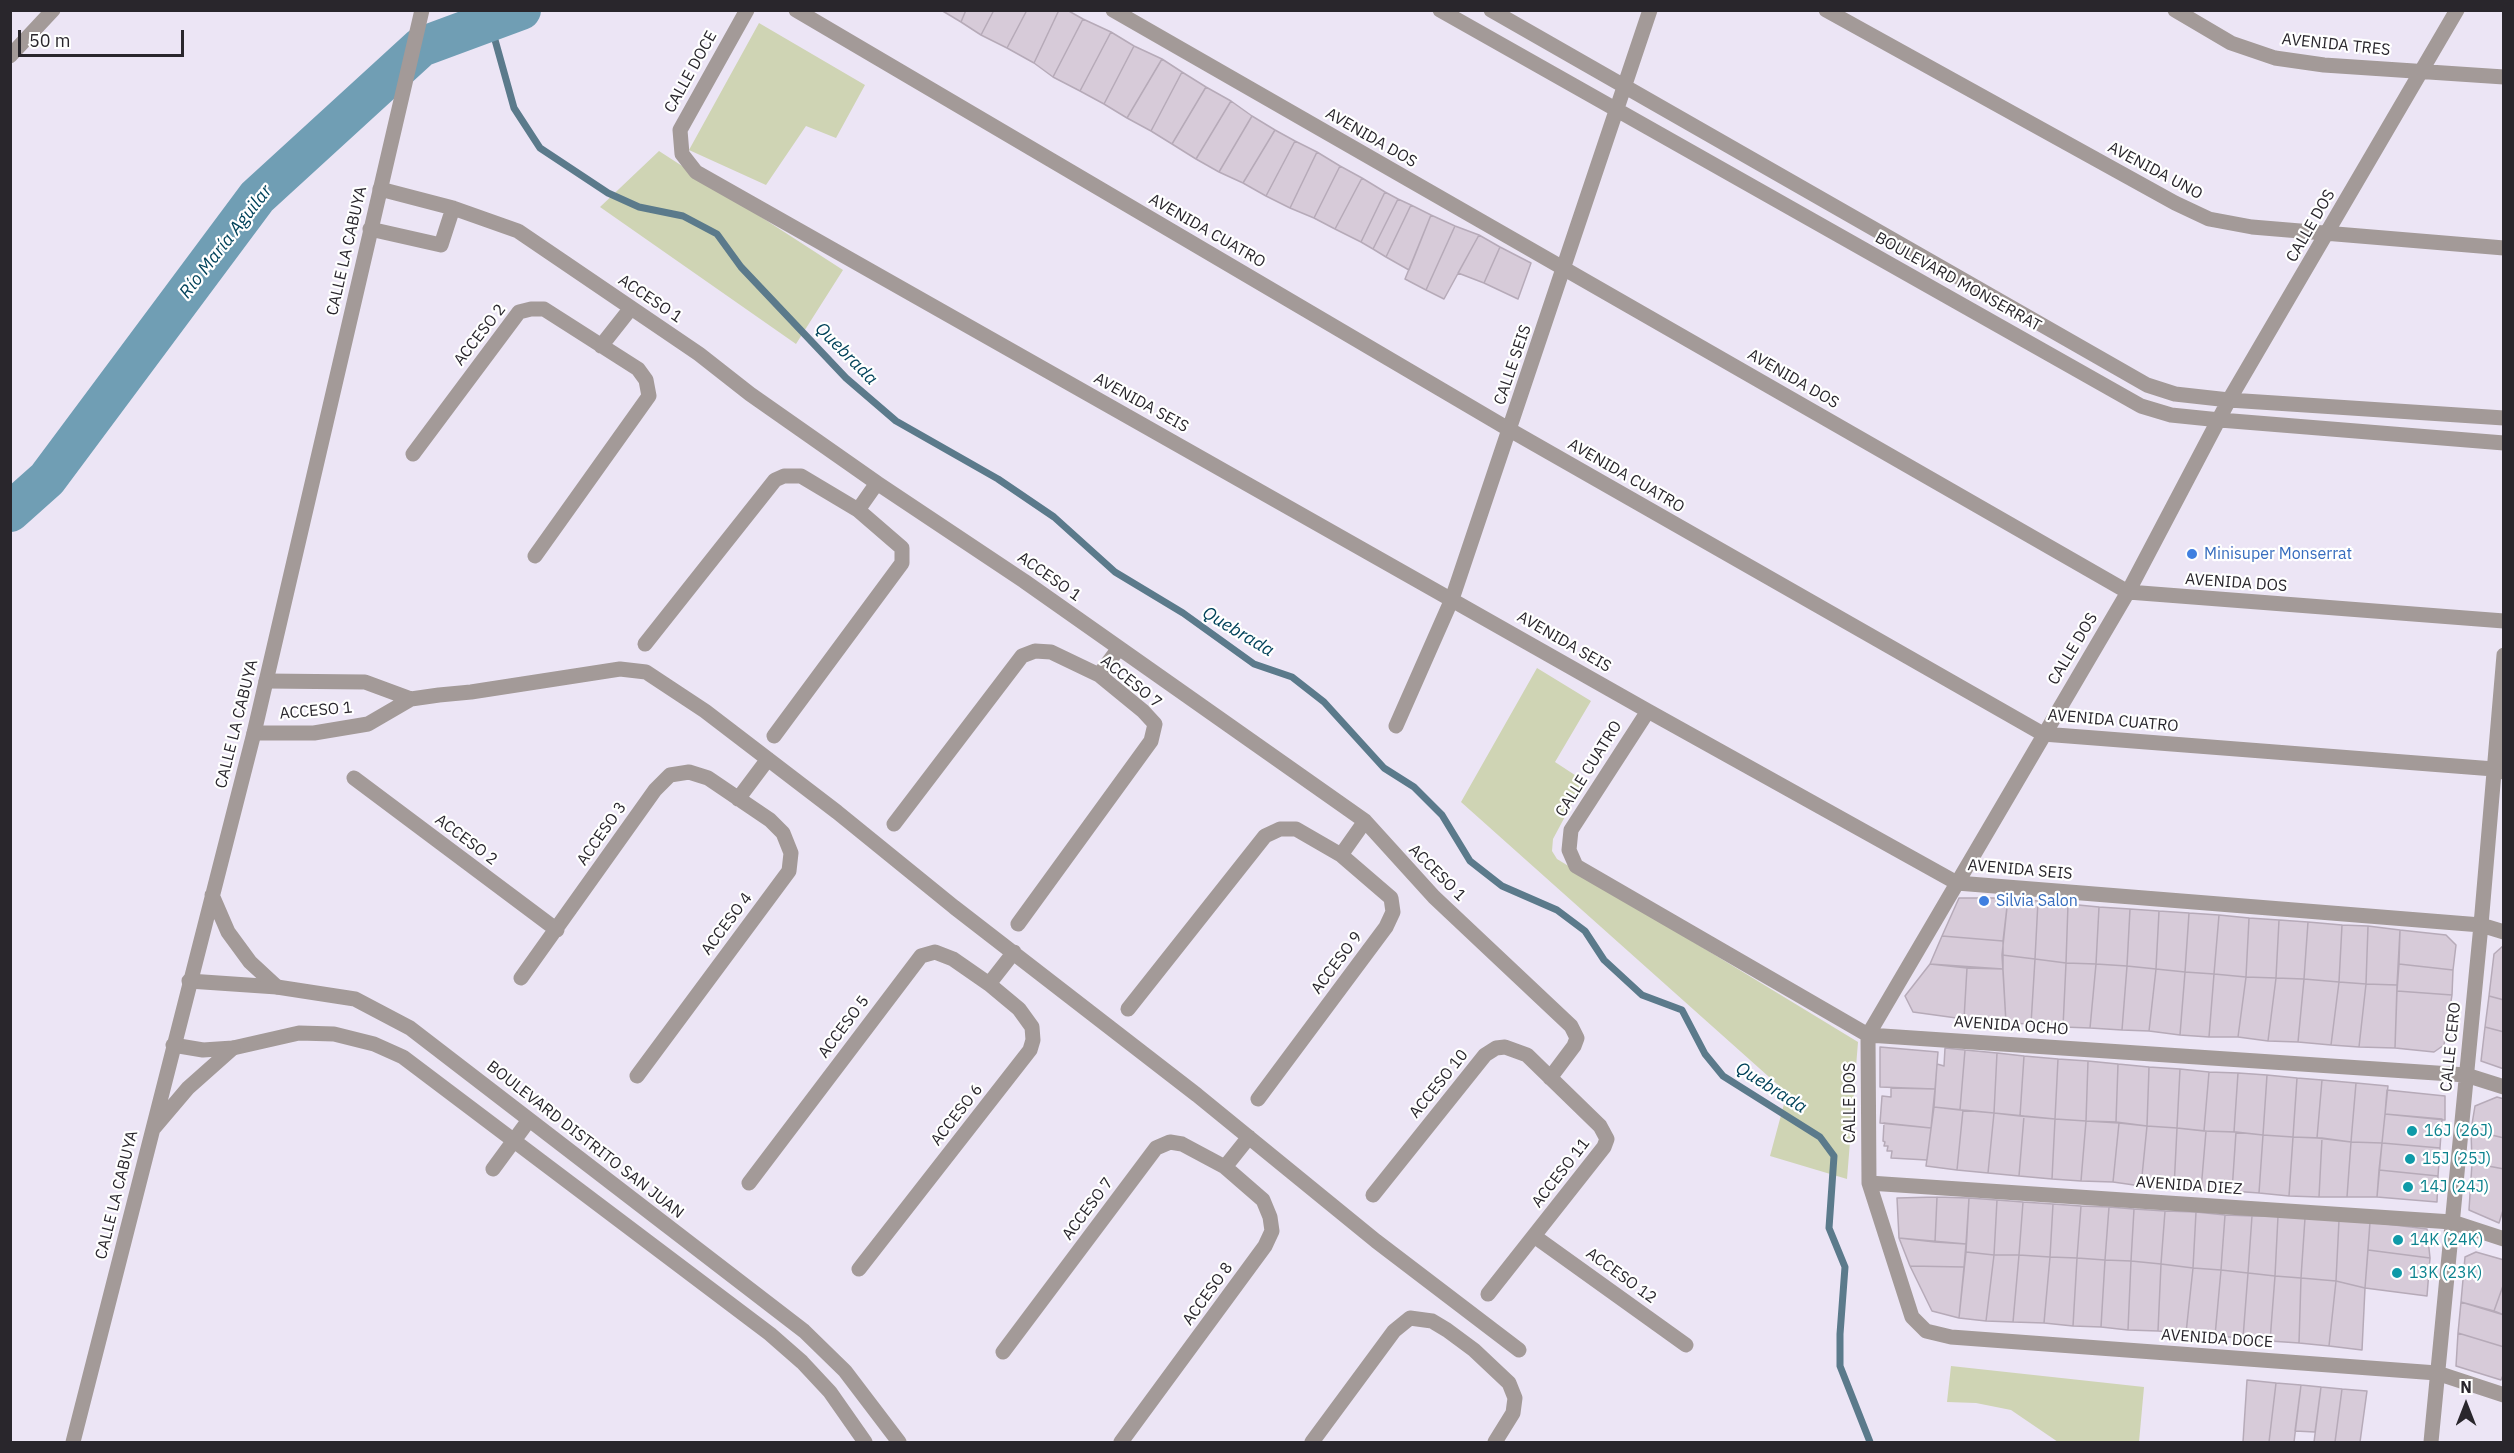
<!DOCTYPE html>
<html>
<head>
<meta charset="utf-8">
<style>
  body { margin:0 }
  #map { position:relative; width:2514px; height:1453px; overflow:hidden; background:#ece5f5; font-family:"IBM Plex Sans",sans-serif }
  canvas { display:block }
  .frame { position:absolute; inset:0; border:12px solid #29262c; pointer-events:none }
  .north { position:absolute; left:2436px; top:1375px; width:60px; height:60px; -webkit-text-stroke:4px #fff; paint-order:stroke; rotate:0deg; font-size:16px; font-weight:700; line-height:24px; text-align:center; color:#29262c }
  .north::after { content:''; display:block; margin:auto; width:21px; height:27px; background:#29262c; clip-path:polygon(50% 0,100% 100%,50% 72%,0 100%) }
  .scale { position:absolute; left:18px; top:30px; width:166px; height:27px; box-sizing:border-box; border:3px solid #29262c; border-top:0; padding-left:8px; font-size:18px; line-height:21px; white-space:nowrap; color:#29262c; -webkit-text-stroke:4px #fff; paint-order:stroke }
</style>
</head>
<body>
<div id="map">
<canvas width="2514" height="1453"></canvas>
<div class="frame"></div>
<div class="north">N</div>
<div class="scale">50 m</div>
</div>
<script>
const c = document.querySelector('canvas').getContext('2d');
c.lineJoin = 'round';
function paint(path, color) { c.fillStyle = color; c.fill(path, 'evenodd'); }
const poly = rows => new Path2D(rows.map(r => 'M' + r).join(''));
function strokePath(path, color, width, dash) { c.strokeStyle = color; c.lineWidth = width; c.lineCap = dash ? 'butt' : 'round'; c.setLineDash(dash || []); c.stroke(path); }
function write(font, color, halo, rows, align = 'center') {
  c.font = font + ' "IBM Plex Sans",sans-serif'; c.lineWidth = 4.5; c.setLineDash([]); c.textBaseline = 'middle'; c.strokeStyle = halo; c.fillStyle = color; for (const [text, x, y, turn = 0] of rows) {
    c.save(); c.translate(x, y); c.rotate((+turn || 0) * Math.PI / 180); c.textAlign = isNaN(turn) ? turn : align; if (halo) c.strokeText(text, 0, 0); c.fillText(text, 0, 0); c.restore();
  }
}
const green = poly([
  [759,23,865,85,836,138,806,126,766,185,689,150],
  [659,151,843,270,796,344,600,207],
  [1537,668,1591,701,1555,762,1584,781,1553,839,1552,851,1557,859,1858,1042,1847,1179,1770,1156,1787,1093,1461,802],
  [1951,1366,2144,1387,2139,1442,2058,1442,2011,1410,1976,1403,1947,1402]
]);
const stream = poly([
  [490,22,514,108,540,148,608,193,639,207,683,216,717,234,741,267,846,378,896,421,998,479,1054,517,1115,572,1183,613,1254,664,1292,677,1324,702,1384,768,1414,787,1442,815,1470,861,1502,886,1557,910,1585,931,1604,960,1642,995,1682,1010,1705,1054,1723,1076,1820,1137,1834,1156,1829,1228,1845,1267,1840,1334,1840,1366,1870,1442]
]);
const river = poly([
  [10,512,47,479,257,197,421,47,521,10]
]);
const building = poly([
  [941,10,966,10,961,22,941,10],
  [966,10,994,10,981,35,961,22,966,10],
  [994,10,1027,10,1007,48,981,35,994,10],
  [1027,10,1059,10,1034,63,1007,48,1027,10],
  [1059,10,1067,10,1083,19,1053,77,1034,63,1059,10],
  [1083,19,1111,32,1080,91,1053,77,1083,19],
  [1111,32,1134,46,1104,104,1080,91,1111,32],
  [1134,46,1162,59,1127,118,1104,104,1134,46],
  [1162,59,1182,72,1151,131,1127,118,1162,59],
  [1182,72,1206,87,1172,144,1151,131,1182,72],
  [1206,87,1231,101,1196,159,1172,144,1206,87],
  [1231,101,1252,116,1219,172,1196,159,1231,101],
  [1252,116,1275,130,1243,183,1219,172,1252,116],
  [1275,130,1295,141,1266,196,1243,183,1275,130],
  [1295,141,1317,152,1290,208,1266,196,1295,141],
  [1317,152,1340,166,1314,218,1290,208,1317,152],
  [1340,166,1362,178,1335,229,1314,218,1340,166],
  [1362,178,1385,192,1361,242,1335,229,1362,178],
  [1385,192,1398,199,1373,249,1361,242,1385,192],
  [1398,199,1411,205,1386,257,1373,249,1398,199],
  [1411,205,1431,215,1409,270,1386,257,1411,205],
  [1431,215,1455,226,1426,290,1405,279,1431,215],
  [1455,226,1479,235,1444,299,1426,290,1455,226],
  [1479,235,1500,247,1484,283,1458,273,1479,235],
  [1500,247,1531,263,1518,299,1484,283,1500,247],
  [1959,898,2008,898,2003,941,1942,936,1959,898],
  [2008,898,2038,901,2035,959,2002,955,2008,898],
  [2038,901,2068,904,2066,963,2035,959,2038,901],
  [2068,904,2099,907,2096,964,2066,963,2068,904],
  [2099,907,2130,909,2127,966,2096,964,2099,907],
  [2130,909,2159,911,2156,969,2127,966,2130,909],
  [2159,911,2189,913,2185,972,2156,969,2159,911],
  [2189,913,2219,915,2214,974,2185,972,2189,913],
  [2219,915,2249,918,2246,977,2214,974,2219,915],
  [2249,918,2279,920,2276,978,2246,977,2249,918],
  [2279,920,2308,922,2304,979,2276,978,2279,920],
  [2308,922,2342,925,2339,982,2304,979,2308,922],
  [2342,925,2368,926,2366,984,2339,982,2342,925],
  [2368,926,2400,930,2397,985,2366,984,2368,926],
  [2400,930,2446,935,2456,945,2453,970,2399,964,2400,930],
  [1942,936,2003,941,2003,969,1930,964,1942,936],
  [2504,945,2504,1000,2489,996,2494,954,2504,945],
  [2002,955,2035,959,2031,1024,2006,1023,2002,955],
  [2035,959,2066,963,2063,1027,2031,1024,2035,959],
  [2066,963,2096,964,2090,1028,2063,1027,2066,963],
  [1930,964,1967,968,1964,1019,1913,1012,1905,996,1930,964],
  [2096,964,2127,966,2122,1030,2090,1028,2096,964],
  [2399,964,2453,970,2452,995,2397,991,2399,964],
  [2127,966,2156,969,2149,1031,2122,1030,2127,966],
  [1967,968,2003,969,2006,1023,1964,1019,1967,968],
  [2156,969,2185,972,2180,1035,2149,1031,2156,969],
  [2185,972,2214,974,2209,1037,2180,1035,2185,972],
  [2214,974,2246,977,2238,1037,2209,1037,2214,974],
  [2246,977,2276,978,2268,1041,2238,1037,2246,977],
  [2276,978,2304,979,2298,1042,2268,1041,2276,978],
  [2304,979,2339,982,2331,1045,2298,1042,2304,979],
  [2339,982,2366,984,2359,1047,2331,1045,2339,982],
  [2366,984,2397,985,2395,1048,2359,1047,2366,984],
  [2397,991,2452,995,2444,1045,2434,1052,2395,1048,2397,991],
  [2489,996,2504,1000,2504,1032,2485,1027,2489,996],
  [2485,1027,2504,1032,2504,1069,2481,1061,2485,1027],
  [1880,1047,1938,1052,1935,1089,1880,1087,1880,1047],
  [1945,1048,1965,1050,1960,1110,1934,1107,1937,1064,1944,1066,1945,1048],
  [1965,1050,1997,1053,1994,1113,1960,1110,1965,1050],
  [1997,1053,2024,1056,2020,1116,1994,1113,1997,1053],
  [2024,1056,2058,1059,2055,1119,2020,1116,2024,1056],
  [2058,1059,2088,1061,2086,1121,2055,1119,2058,1059],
  [2088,1061,2118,1064,2116,1122,2086,1121,2088,1061],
  [2118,1064,2149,1067,2147,1126,2116,1122,2118,1064],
  [2149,1067,2180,1069,2177,1128,2147,1126,2149,1067],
  [2180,1069,2209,1072,2204,1131,2177,1128,2180,1069],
  [2209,1072,2238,1073,2234,1132,2204,1131,2209,1072],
  [2238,1073,2267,1075,2263,1135,2234,1132,2238,1073],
  [2267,1075,2297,1078,2293,1137,2263,1135,2267,1075],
  [2297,1078,2322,1080,2317,1138,2293,1137,2297,1078],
  [2322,1080,2356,1083,2351,1142,2317,1138,2322,1080],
  [2356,1083,2388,1086,2382,1143,2351,1142,2356,1083],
  [1891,1088,1935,1089,1931,1128,1880,1123,1882,1096,1891,1097,1891,1088],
  [2387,1090,2445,1096,2445,1120,2385,1114,2387,1090],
  [2497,1097,2504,1099,2504,1138,2471,1130,2475,1106,2497,1097],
  [1934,1107,1963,1110,1957,1170,1926,1166,1934,1107],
  [1963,1110,1994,1113,1988,1173,1957,1170,1963,1110],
  [1994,1113,2024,1116,2019,1176,1988,1173,1994,1113],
  [2385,1114,2442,1119,2440,1148,2382,1143,2385,1114],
  [2024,1116,2055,1119,2052,1179,2019,1176,2024,1116],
  [2055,1119,2086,1121,2081,1181,2052,1179,2055,1119],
  [2086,1121,2119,1123,2113,1182,2081,1181,2086,1121],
  [1884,1123,1931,1128,1927,1160,1891,1158,1892,1151,1887,1151,1888,1146,1884,1146,1885,1142,1883,1141,1884,1123],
  [2119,1123,2147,1126,2141,1186,2113,1182,2119,1123],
  [2147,1126,2177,1128,2174,1188,2141,1186,2147,1126],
  [2177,1128,2206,1131,2201,1190,2174,1188,2177,1128],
  [2471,1130,2504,1138,2504,1169,2472,1163,2471,1130],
  [2206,1131,2236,1132,2232,1191,2201,1190,2206,1131],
  [2236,1132,2263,1135,2259,1193,2232,1191,2236,1132],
  [2263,1135,2293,1137,2289,1196,2259,1193,2263,1135],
  [2293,1137,2322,1138,2319,1197,2289,1196,2293,1137],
  [2322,1138,2351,1142,2347,1197,2319,1197,2322,1138],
  [2351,1142,2382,1143,2377,1197,2347,1197,2351,1142],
  [2382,1143,2440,1148,2438,1176,2379,1170,2382,1143],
  [2472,1163,2504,1169,2504,1207,2499,1223,2469,1210,2472,1163],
  [2379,1170,2438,1176,2437,1202,2377,1197,2379,1170],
  [1937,1197,1935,1242,1899,1238,1897,1198,1937,1197],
  [1937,1197,1969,1198,1966,1244,1935,1242,1937,1197],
  [1969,1198,1997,1200,1994,1255,1966,1252,1969,1198],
  [1997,1200,2023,1202,2019,1255,1994,1255,1997,1200],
  [2023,1202,2053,1204,2050,1257,2019,1255,2023,1202],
  [2053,1204,2081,1206,2077,1258,2050,1257,2053,1204],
  [2081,1206,2109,1207,2105,1260,2077,1258,2081,1206],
  [2109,1207,2134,1209,2131,1261,2105,1260,2109,1207],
  [2134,1209,2165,1211,2161,1264,2131,1261,2134,1209],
  [2165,1211,2196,1212,2193,1268,2161,1264,2165,1211],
  [2196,1212,2225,1215,2221,1270,2193,1268,2196,1212],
  [2225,1215,2252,1216,2248,1273,2221,1270,2225,1215],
  [2252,1216,2278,1216,2275,1276,2248,1273,2252,1216],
  [2278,1216,2305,1218,2301,1278,2275,1276,2278,1216],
  [2305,1218,2339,1220,2336,1281,2301,1278,2305,1218],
  [2339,1220,2370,1222,2365,1288,2336,1281,2339,1220],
  [2370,1222,2427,1229,2430,1258,2368,1250,2370,1222],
  [1899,1238,1966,1244,1964,1267,1910,1266,1899,1238],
  [2368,1250,2430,1258,2427,1296,2365,1288,2368,1250],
  [1966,1252,1994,1255,1986,1321,1959,1318,1966,1252],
  [2476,1252,2504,1260,2504,1283,2494,1311,2461,1302,2465,1257,2476,1252],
  [1994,1255,2019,1255,2013,1322,1986,1321,1994,1255],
  [2019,1255,2050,1257,2044,1323,2013,1322,2019,1255],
  [2050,1257,2077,1258,2073,1326,2044,1323,2050,1257],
  [2077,1258,2105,1260,2101,1327,2073,1326,2077,1258],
  [2105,1260,2131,1261,2128,1330,2101,1327,2105,1260],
  [2131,1261,2161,1264,2158,1331,2128,1330,2131,1261],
  [2161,1264,2193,1268,2186,1333,2158,1331,2161,1264],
  [1910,1266,1964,1267,1959,1318,1932,1311,1910,1266],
  [2193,1268,2221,1270,2215,1336,2186,1333,2193,1268],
  [2221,1270,2248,1273,2243,1338,2215,1336,2221,1270],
  [2248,1273,2275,1276,2270,1341,2243,1338,2248,1273],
  [2275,1276,2301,1278,2299,1343,2270,1341,2275,1276],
  [2301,1278,2336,1281,2329,1346,2299,1343,2301,1278],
  [2336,1281,2365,1288,2362,1350,2329,1346,2336,1281],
  [2504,1283,2504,1315,2494,1311,2504,1283],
  [2461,1302,2504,1315,2504,1347,2458,1333,2461,1302],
  [2458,1333,2504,1347,2504,1373,2501,1380,2456,1366,2458,1333],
  [2247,1380,2276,1383,2269,1442,2243,1442,2247,1380],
  [2276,1383,2301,1385,2294,1442,2269,1442,2276,1383],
  [2301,1385,2321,1387,2315,1432,2295,1431,2301,1385],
  [2321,1387,2342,1389,2335,1442,2314,1442,2321,1387],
  [2342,1389,2367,1391,2360,1442,2335,1442,2342,1389]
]);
const minor = poly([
  [747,10,680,130,682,154,696,172,1648,711,1957,883,2481,925,2504,932],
  [796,10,1510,430,2043,734,2494,769,2504,772],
  [1113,10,2128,592,2504,621],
  [1440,10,2141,406,2171,415,2220,420,2504,443],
  [1491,10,2147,385,2175,394,2229,400,2504,418],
  [1826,10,2175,203,2209,219,2252,227,2504,248],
  [2175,10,2231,43,2275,58,2324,65,2504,77],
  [2457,10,2229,400,2128,592,1868,1035,1869,1183,1912,1317,1926,1331,1951,1337,2437,1373,2504,1395],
  [10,56,53,10],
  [380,189,453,208,518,231,699,354,750,394,877,483,1024,581,1365,821,1434,897,1571,1026,1577,1038,1574,1046,1550,1078],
  [370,229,441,245,453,208],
  [601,346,631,308],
  [413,454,519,312,531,309,544,309,638,369,646,380,649,396,535,556],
  [858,510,877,483],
  [645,644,775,480,784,476,801,476,858,510,902,548,902,563,774,736],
  [1099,675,1119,648],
  [266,681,365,682,411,699],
  [1648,711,1571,830,1569,850,1576,866,1868,1035,2466,1075,2504,1087],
  [1396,726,1452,599,1650,10],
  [254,733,314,733,368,724,411,699,439,695,471,692,620,669,646,672,705,711,837,812,954,907,1197,1095,1376,1241,1519,1350],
  [354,778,557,930],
  [738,799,768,759],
  [894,824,1022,656,1035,651,1051,652,1099,675,1143,711,1155,724,1151,741,1018,924],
  [1341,855,1365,821],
  [521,978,655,790,670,775,689,772,708,778,770,820,783,833,791,853,789,871,637,1076],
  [189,981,277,987,355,999,410,1028,804,1331,845,1371,899,1442],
  [989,984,1014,952],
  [1128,1009,1265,836,1280,829,1296,829,1341,855,1391,898,1393,912,1386,927,1258,1099],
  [173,1045,203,1050,233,1048,299,1033,334,1034,374,1044,403,1057,770,1334,802,1362,830,1392,865,1442],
  [1225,1167,1249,1137],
  [493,1169,529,1120],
  [749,1183,921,956,935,952,953,959,989,984,1019,1009,1032,1027,1033,1040,1030,1050,859,1269],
  [1869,1183,2452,1222,2504,1239],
  [1373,1195,1485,1055,1496,1048,1505,1047,1527,1055,1600,1126,1607,1139,1604,1147,1488,1294],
  [1534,1236,1686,1345],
  [1003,1352,1156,1148,1170,1142,1182,1144,1225,1167,1263,1200,1270,1217,1272,1231,1265,1246,1121,1442],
  [1312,1442,1394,1331,1410,1318,1432,1321,1447,1330,1474,1350,1509,1383,1515,1398,1513,1413,1495,1442],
  [2431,1442,2481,925,2504,655]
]);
const tertiary = poly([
  [212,895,228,932,250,962,277,987],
  [154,1128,188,1088,233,1048],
  [73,1442,254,733,422,10]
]);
const markers = [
  [2192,554,6,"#3f7fe0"],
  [1984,901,6,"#3f7fe0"],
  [2412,1131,6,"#0f9aa8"],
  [2410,1159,6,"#0f9aa8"],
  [2408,1187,6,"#0f9aa8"],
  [2398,1240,6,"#0f9aa8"],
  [2397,1273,6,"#0f9aa8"]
];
const streetNames = [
  ["AVENIDA TRES",2336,45,6],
  ["CALLE DOCE",691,72,-61],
  ["AVENIDA DOS",1371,138,30],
  ["AVENIDA UNO",2155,171,28],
  ["CALLE DOS",2311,226,-60],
  ["AVENIDA CUATRO",1207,231,30],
  ["CALLE LA CABUYA",347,251,-77],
  ["BOULEVARD MONSERRAT",1958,282,29],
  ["ACCESO 1",650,299,34],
  ["ACCESO 2",480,335,-52],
  ["CALLE SEIS",1513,365,-71],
  ["AVENIDA DOS",1793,379,30],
  ["AVENIDA SEIS",1141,403,29],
  ["AVENIDA CUATRO",1626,476,30],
  ["ACCESO 1",1049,577,35],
  ["AVENIDA DOS",2236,583,4],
  ["AVENIDA SEIS",1564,642,30],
  ["CALLE DOS",2073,649,-59],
  ["ACCESO 7",1131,682,39],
  ["ACCESO 1",316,711,-5],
  ["AVENIDA CUATRO",2113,721,5],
  ["CALLE LA CABUYA",237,724,-76],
  ["CALLE CUATRO",1589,769,-58],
  ["ACCESO 3",602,834,-55],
  ["ACCESO 2",466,840,37],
  ["AVENIDA SEIS",2020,870,5],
  ["ACCESO 1",1437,873,45],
  ["ACCESO 4",727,924,-53],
  ["ACCESO 9",1337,963,-53],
  ["AVENIDA OCHO",2011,1026,4],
  ["ACCESO 5",844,1027,-53],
  ["CALLE CERO",2451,1047,-84],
  ["ACCESO 10",1439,1084,-51],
  ["CALLE DOS",1850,1103,-90],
  ["ACCESO 6",957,1115,-52],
  ["BOULEVARD DISTRITO SAN JUAN",585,1140,38],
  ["ACCESO 11",1561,1173,-52],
  ["AVENIDA DIEZ",2189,1186,4],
  ["CALLE LA CABUYA",117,1195,-76],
  ["ACCESO 7",1088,1209,-53],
  ["ACCESO 12",1621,1276,36],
  ["ACCESO 8",1208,1294,-54],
  ["AVENIDA DOCE",2217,1339,4]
];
const shopNames = [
  ["Minisuper Monserrat",2204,554],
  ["Silvia Salon",1996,901]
];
const cultureNames = [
  ["16J (26J)",2424,1131],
  ["15J (25J)",2422,1159],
  ["14J (24J)",2420,1187],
  ["14K (24K)",2410,1240],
  ["13K (23K)",2409,1273]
];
const waterNames = [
  ["Río María Aguilar",226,242,-52],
  ["Quebrada",846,354,45],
  ["Quebrada",1238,632,31],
  ["Quebrada",1771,1088,32]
];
paint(green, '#cfd4b4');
strokePath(stream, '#5b7a8b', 7);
strokePath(river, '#709eb4', 40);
paint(building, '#d7cbd9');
strokePath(building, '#b6aab8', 1.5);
strokePath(minor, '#a39a98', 15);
strokePath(tertiary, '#a39a98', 15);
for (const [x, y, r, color] of markers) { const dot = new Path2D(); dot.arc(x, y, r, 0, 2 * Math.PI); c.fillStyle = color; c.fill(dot); strokePath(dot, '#fff', 2); }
write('16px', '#29262c', '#fff', streetNames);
write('16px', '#366cbe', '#fff', shopNames, 'left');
write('16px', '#0d838f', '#fff', cultureNames, 'left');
write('italic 18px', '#00425a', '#fff', waterNames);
</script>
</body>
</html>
